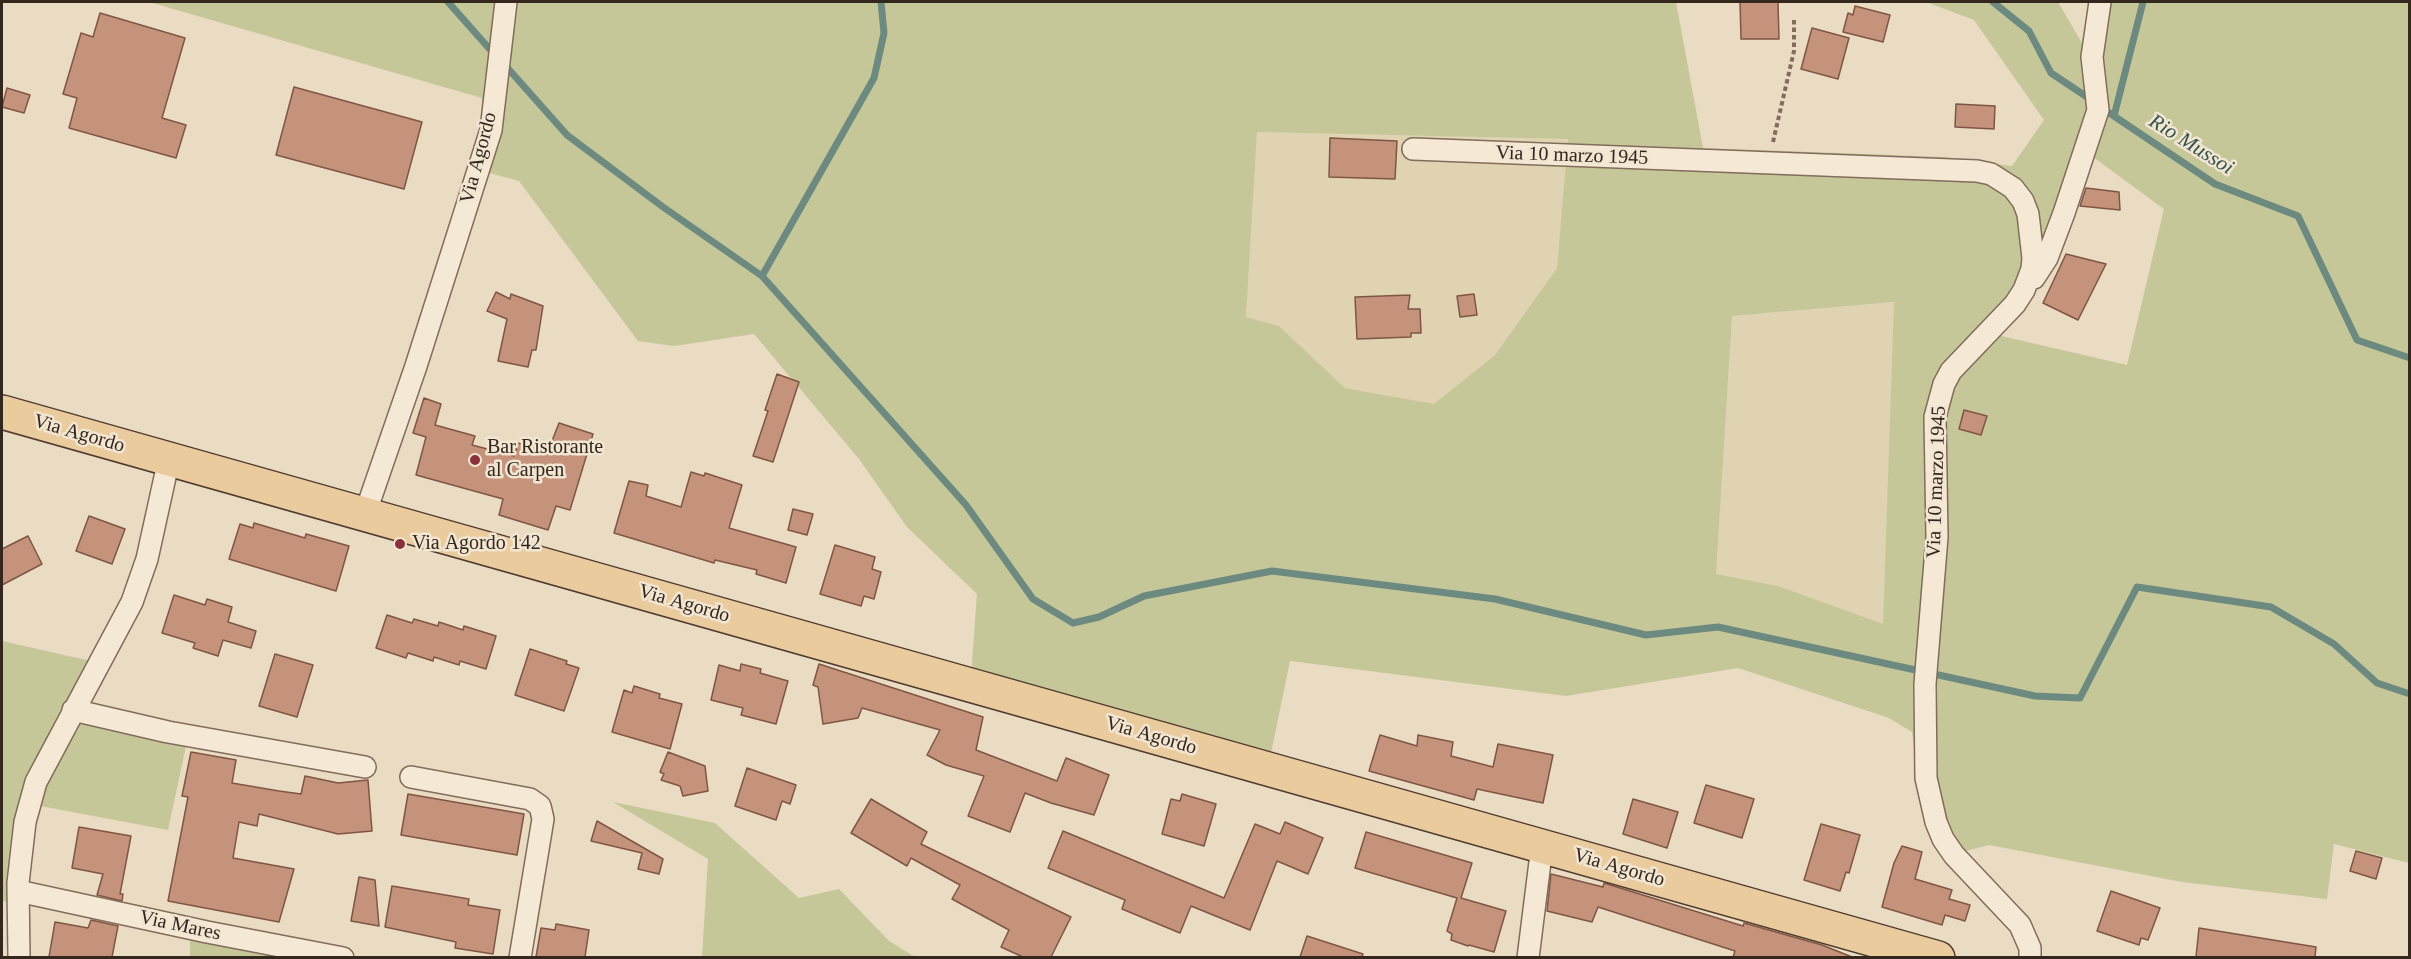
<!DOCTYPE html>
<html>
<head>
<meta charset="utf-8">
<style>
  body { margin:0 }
  #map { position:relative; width:2411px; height:959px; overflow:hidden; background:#eadbc3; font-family:Georgia,serif }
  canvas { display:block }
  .frame { position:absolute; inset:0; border:3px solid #33271e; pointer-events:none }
</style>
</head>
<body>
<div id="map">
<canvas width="2411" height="959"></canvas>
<div class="frame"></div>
</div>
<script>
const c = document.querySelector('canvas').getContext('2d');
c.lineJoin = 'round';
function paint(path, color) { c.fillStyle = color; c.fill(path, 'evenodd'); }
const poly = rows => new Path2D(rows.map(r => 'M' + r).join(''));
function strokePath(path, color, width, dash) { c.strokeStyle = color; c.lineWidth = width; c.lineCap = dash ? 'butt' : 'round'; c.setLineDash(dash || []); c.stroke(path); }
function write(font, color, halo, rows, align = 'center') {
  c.font = font + ' Georgia,serif'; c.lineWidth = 5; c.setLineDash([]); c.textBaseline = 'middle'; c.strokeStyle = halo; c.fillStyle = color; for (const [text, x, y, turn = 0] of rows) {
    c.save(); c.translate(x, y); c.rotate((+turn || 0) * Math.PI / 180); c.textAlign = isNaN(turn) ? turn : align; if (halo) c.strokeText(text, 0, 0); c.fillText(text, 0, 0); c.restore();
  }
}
const farmland = poly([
  [1257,132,1569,139,1557,268,1495,355,1434,405,1345,388,1279,326,1246,317],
  [1895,302,1883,625,1778,586,1716,574,1732,316]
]);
const green = poly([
  [149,2,1676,2,1703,148,1945,157,2012,166,2044,120,1974,20,1926,2,2058,2,2082,43,2092,2,2409,2,2409,863,2334,844,2327,899,2182,882,1989,845,1947,856,1922,806,1912,732,1889,718,1738,668,1566,696,1290,661,1270,758,971,676,977,594,907,527,859,459,754,334,674,346,638,341,519,181,471,168,482,131,482,98],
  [1257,132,1568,139,1557,268,1495,355,1434,404,1345,388,1279,326,1246,317],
  [2089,154,2164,209,2127,365,1997,335],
  [1894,302,1883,624,1778,586,1716,574,1732,316],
  [2,641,91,661,66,704,189,732,168,830,19,802,12,837,13,902,2,901],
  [613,802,715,823,799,898,839,889,889,941,915,957,702,957,708,859],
  [190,937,297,957,190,957]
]);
const stream = poly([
  [448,2,494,54],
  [1993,2,2029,31,2051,73,2093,101],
  [504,64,567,135,663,207,762,276,966,505,1033,599,1073,623,1099,617,1144,596,1272,571,1495,599,1646,635,1718,627,2035,696,2080,698,2137,587,2271,607,2334,644,2377,683,2410,694],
  [2102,108,2215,184,2298,216,2357,340,2410,358],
  [2114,116,2143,2],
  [762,276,874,78,884,33,881,2]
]);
const building = poly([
  [1740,2,1778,2,1779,39,1741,39,1740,2],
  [1855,6,1890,15,1883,42,1843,32,1848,13,1853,15,1855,6],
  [100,13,185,38,162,118,186,125,176,158,69,128,77,98,63,94,81,33,93,37,100,13],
  [1812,28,1849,38,1838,79,1801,69,1812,28],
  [294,87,422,122,404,189,276,155,294,87],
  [7,88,30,95,24,113,2,107,7,88],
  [1956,104,1995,106,1994,129,1955,127,1956,104],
  [1330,138,1397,141,1395,179,1329,177,1330,138],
  [2086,188,2119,192,2120,210,2080,206,2086,188],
  [2066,254,2106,264,2078,320,2043,303,2066,254],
  [496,292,510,299,511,294,543,306,536,350,532,350,528,367,498,361,507,319,487,311,496,292],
  [1474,294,1477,315,1460,317,1457,296,1474,294],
  [1410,295,1408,309,1420,309,1421,333,1411,333,1411,337,1357,339,1355,297,1410,295],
  [777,374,799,382,773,462,753,456,768,411,765,410,777,374],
  [424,398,441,404,435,425,475,436,472,445,514,456,518,443,527,446,529,439,550,446,559,423,593,434,570,510,556,506,548,530,499,515,503,499,416,475,426,437,413,433,424,398],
  [1964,410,1987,416,1981,435,1959,429,1964,410],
  [691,472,704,476,705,473,742,485,729,528,796,547,786,583,756,574,757,570,715,560,714,563,614,533,629,481,648,485,646,496,681,507,691,472],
  [793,509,813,514,807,535,788,530,793,509],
  [89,516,125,529,112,564,76,551,89,516],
  [254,523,305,538,306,534,349,546,336,591,229,559,240,524,253,528,254,523],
  [28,536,42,564,2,585,2,549,28,536],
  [835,545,875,557,872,569,881,572,874,599,864,596,861,606,820,594,835,545],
  [174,595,205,605,207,599,232,607,228,622,256,631,251,648,223,640,218,656,193,648,195,643,162,633,174,595],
  [387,615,412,623,414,619,438,626,439,622,463,630,464,626,496,636,486,669,460,661,459,665,434,657,433,661,408,653,406,658,376,648,387,615],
  [530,649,567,661,566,664,579,668,564,711,515,695,530,649],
  [275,654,313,665,297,717,259,706,275,654],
  [741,664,761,669,760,673,788,681,776,724,741,715,743,708,711,700,719,665,740,671,741,664],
  [819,664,983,717,976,750,1057,781,1066,758,1109,775,1094,815,1051,803,1025,793,1010,832,968,816,984,776,946,765,927,755,940,730,862,708,858,718,823,724,818,687,813,685,819,664],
  [634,686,660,694,659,698,682,704,670,749,612,732,624,690,632,693,634,686],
  [1380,735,1417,746,1418,735,1453,742,1451,756,1493,767,1498,744,1553,755,1543,803,1477,789,1474,800,1369,771,1380,735],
  [191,752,236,760,232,783,279,791,301,794,305,776,338,783,368,780,372,831,338,834,259,814,257,826,239,822,233,858,294,869,279,922,168,901,188,797,182,796,191,752],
  [668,752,705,766,708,791,683,796,680,786,661,780,664,774,660,772,668,752],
  [747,768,796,785,790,804,782,801,776,820,735,806,747,768],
  [1706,785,1754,799,1742,838,1694,823,1706,785],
  [408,794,524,814,517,855,401,835,408,794],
  [1182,794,1216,804,1204,846,1162,834,1171,799,1180,801,1182,794],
  [871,799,927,832,921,844,1071,917,1051,957,1023,957,1001,947,1009,930,952,899,960,885,911,858,907,866,851,833,871,799],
  [1633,799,1678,812,1667,848,1623,834,1633,799],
  [597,821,663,859,659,874,638,869,642,853,591,841,597,821],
  [1285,822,1323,838,1308,874,1277,861,1250,930,1191,906,1180,933,1122,909,1125,900,1048,868,1063,831,1224,898,1255,824,1280,834,1285,822],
  [1821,824,1860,835,1849,873,1846,872,1840,891,1804,880,1821,824],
  [79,827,131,836,120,894,123,894,122,901,97,895,103,874,72,868,79,827],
  [1366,832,1472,863,1461,898,1506,911,1494,952,1469,945,1468,946,1451,940,1452,934,1447,931,1457,898,1355,868,1366,832],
  [1902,846,1922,852,1915,879,1952,890,1949,899,1970,905,1965,921,1945,915,1942,925,1882,907,1894,863,1902,846],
  [2356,851,2382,858,2376,879,2350,871,2356,851],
  [1551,874,1603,887,1604,883,1743,926,1744,923,1822,945,1852,957,1733,957,1735,951,1598,907,1592,922,1547,911,1551,874],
  [359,877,375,880,379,926,351,921,359,877],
  [392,886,469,899,468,905,500,910,493,954,455,948,456,942,385,927,392,886],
  [2111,891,2160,908,2148,940,2141,938,2139,945,2097,931,2111,891],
  [91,920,118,926,112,957,49,957,55,922,88,928,91,920],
  [556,924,589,930,585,957,536,957,541,928,555,930,556,924],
  [2199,928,2316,947,2315,957,2196,957,2199,928],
  [1307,936,1363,954,1362,957,1300,957,1307,936]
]);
const path = poly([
  [1773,142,1794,51,1794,19]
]);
const street = poly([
  [1413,149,1977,171,1991,174,2013,188,2023,201,2028,214,2033,258,2032,269,2024,290,2015,304,1951,371,1944,384,1935,417,1937,537,1925,684,1926,778,1936,822,1943,839,1954,855,2020,925,2030,948,2030,958],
  [2034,278,2047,258,2064,213,2098,110,2092,57,2100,2],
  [365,514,416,366,491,130,506,2],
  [73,710,168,732,365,767],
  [411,777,530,799,540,806,543,819,520,958],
  [18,891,207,932,343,958],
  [19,958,18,883,25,822,36,782,132,602,147,559,169,459],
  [1528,958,1542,846]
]);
const primary = poly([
  [2,412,1938,958]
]);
const markers = [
  [475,460,6,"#8c313a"],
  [400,544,6,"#8c313a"]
];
const streetNames = [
  ["Via 10 marzo 1945",1572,156,2],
  ["Via Agordo",479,158,-75],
  ["Via Agordo",79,434,16],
  ["Via 10 marzo 1945",1937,482,-88],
  ["Via Agordo",684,604,16],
  ["Via Agordo",1151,736,16],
  ["Via Agordo",1619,868,16],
  ["Via Mares",180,926,12]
];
const poiNames = [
  ["Bar Ristorante",487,448],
  ["al Carpen",487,471],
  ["Via Agordo 142",412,544]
];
const waterNames = [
  ["Rio Mussoi",2191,145,32]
];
paint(farmland, '#dfd3b1');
paint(green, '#c6c798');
strokePath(stream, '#6d8a80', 7);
paint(building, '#c5937c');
strokePath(building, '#7f5643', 1.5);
strokePath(street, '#826c5b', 24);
strokePath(primary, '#503c2f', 36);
strokePath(path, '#826c5b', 4, [4.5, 3]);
strokePath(street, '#f5e9d5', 21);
strokePath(primary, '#eacb9e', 33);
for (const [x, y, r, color] of markers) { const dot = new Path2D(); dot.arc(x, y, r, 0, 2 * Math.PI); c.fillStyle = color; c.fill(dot); strokePath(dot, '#f2e6d2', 2); }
write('20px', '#33271e', '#f2e6d2', streetNames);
write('20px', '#33271e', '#f2e6d2', poiNames, 'left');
write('italic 21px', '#2f524c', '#f2e6d2', waterNames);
</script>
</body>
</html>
